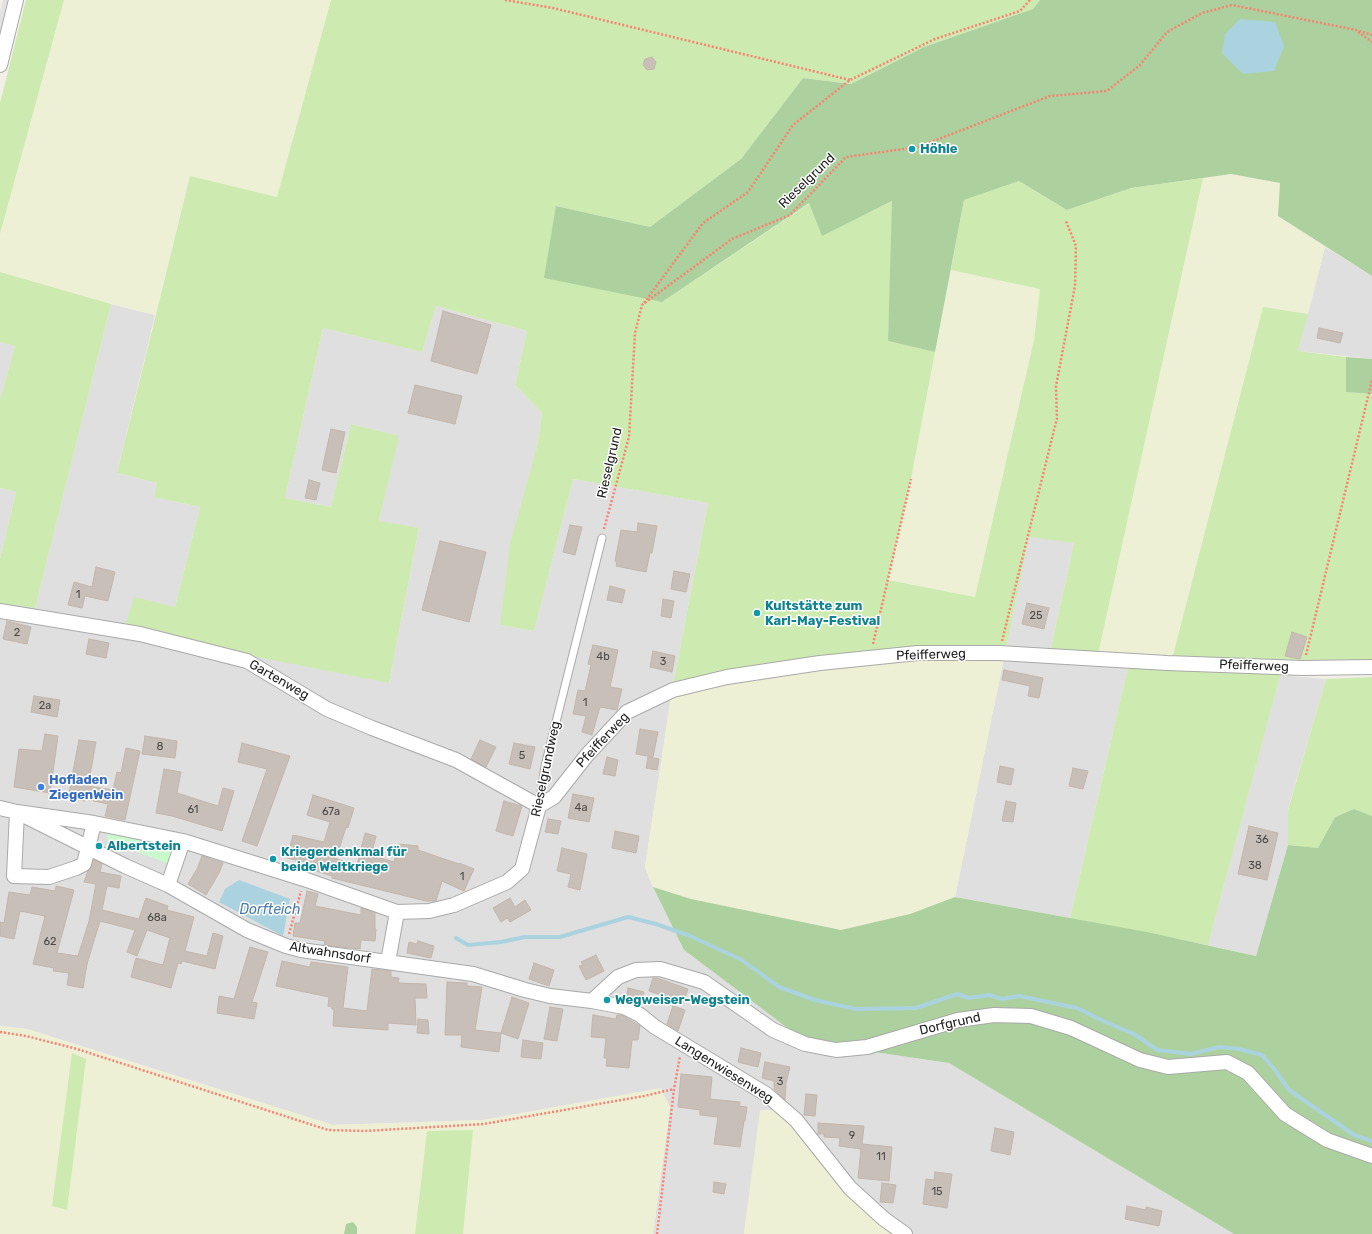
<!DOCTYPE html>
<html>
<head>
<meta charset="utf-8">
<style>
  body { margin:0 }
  canvas { display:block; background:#f2efe9 }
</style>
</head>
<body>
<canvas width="1372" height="1234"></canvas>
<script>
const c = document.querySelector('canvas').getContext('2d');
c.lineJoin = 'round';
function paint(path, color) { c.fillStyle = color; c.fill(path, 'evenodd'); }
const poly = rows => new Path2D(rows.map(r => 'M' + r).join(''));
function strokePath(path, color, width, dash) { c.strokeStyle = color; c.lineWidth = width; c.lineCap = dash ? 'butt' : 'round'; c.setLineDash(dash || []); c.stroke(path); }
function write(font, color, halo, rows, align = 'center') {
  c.font = font + ' Rubik,sans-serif'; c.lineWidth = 3; c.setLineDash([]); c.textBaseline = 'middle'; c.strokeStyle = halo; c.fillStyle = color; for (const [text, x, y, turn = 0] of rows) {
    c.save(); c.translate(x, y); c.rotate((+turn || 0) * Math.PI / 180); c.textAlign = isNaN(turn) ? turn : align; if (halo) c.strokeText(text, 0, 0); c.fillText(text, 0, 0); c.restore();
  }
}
const residential = poly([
  [1325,247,1372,276,1372,359,1298,351],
  [111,304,155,315,117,473,157,483,155,497,200,507,175,607,389,683,419,528,379,522,398,436,351,424,331,507,285,498,323,328,422,352,436,306,527,331,515,385,542,413,537,447,500,625,534,631,573,479,708,503,673,685,645,867,653,887,684,950,806,1042,949,1063,1234,1234,890,1234,840,1188,782,1111,761,1110,744,1234,653,1234,670,1107,482,1120,333,1125,27,1029,0,1026,0,603,35,607],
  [0,342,15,346,0,400],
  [0,488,16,492,0,559],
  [1029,536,1074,543,1050,652,1128,667,1070,918,955,897],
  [1280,675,1326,679,1288,809,1288,845,1256,956,1208,945]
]);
const farmland = poly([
  [64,0,331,0,277,197,190,176,155,315,111,304,0,272,0,234],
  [1231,174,1280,183,1278,216,1325,247,1308,314,1263,307,1172,659,1098,654,1203,178],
  [951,270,1040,289,1034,340,975,597,888,580,911,479],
  [914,658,1004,658,955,897,910,914,841,930,691,899,653,887,645,867,671,696,726,680],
  [0,1026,27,1029,333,1125,482,1120,661,1088,670,1107,653,1234,0,1234],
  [760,1110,782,1111,840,1188,890,1234,744,1234]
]);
const grass = poly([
  [26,0,64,0,0,234,0,103],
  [331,0,1040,0,1033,9,924,47,851,84,803,78,741,159,650,227,556,206,662,302,810,203,822,235,893,201,888,341,935,352,911,479,888,580,975,597,1034,340,1040,289,951,270,964,200,1019,181,1067,210,1131,188,1203,178,1098,654,1050,652,1074,543,1029,537,1006,649,673,685,708,503,573,479,534,631,500,625,510,544,537,447,542,413,515,385,527,331,436,306,422,352,323,328,285,498,331,507,351,424,399,436,379,521,419,528,389,683,247,655,125,627,134,597,175,607,200,507,154,497,157,483,117,473,190,176,277,197],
  [0,272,111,304,35,608,0,603,0,559,16,492,0,488,0,400,15,346,0,342],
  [1263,307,1308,314,1298,351,1346,357,1346,392,1372,394,1372,661,1284,661,1208,945,1070,918,1128,667,1172,659],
  [1372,677,1372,816,1354,809,1335,817,1318,848,1288,845,1288,810,1326,679],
  [72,1053,86,1059,67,1210,52,1206],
  [473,1130,463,1234,415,1234,427,1131]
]);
const forest = poly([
  [1040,0,1372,0,1372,276,1278,216,1280,183,1231,174,1131,188,1067,210,1019,181,964,200,935,352,888,341,892,201,822,236,809,203,662,302,544,278,556,206,650,227,741,159,803,78,851,84,924,47,1033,9],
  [1346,357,1372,359,1372,394,1346,392],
  [1354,809,1372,816,1372,1234,1234,1234,949,1063,806,1042,684,950,653,887,691,899,841,930,910,914,955,897,1147,932,1256,956,1288,845,1318,848,1335,817],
  [353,1222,357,1227,357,1234,344,1234,346,1224]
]);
const park = poly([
  [108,830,175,844,169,864,107,840]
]);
const parking = poly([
  [3,0,12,0,0,46,0,11]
]);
const water = poly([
  [1240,19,1275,22,1284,46,1274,71,1243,74,1222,53,1225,34],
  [239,880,290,899,283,936,219,902,225,889]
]);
const stream = poly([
  [456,938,468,945,501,942,525,937,560,937,628,917,656,924,690,936,742,960,779,987,815,1000,855,1009,916,1008,957,994,968,998,989,995,1002,999,1019,996,1077,1008,1103,1021,1134,1034,1157,1050,1191,1054,1219,1047,1239,1049,1262,1055,1275,1070,1289,1090,1354,1135,1372,1141]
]);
const building = poly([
  [652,57,656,62,654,69,647,70,643,65,645,59,652,57],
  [443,311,491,325,477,374,431,361,443,311],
  [1319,328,1343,333,1340,343,1317,338,1319,328],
  [415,385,462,396,455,424,408,413,415,385],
  [331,429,345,432,336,473,322,470,331,429],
  [309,480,320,483,316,500,305,498,309,480],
  [638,523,657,526,652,553,650,553,646,572,616,566,617,562,615,561,621,530,637,532,638,523],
  [570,525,582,527,575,555,563,552,570,525],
  [440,541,486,552,469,622,422,610,440,541],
  [96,567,115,572,108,601,85,596,82,608,68,605,74,582,92,587,96,567],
  [674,571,690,574,686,592,671,589,674,571],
  [610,586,625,590,622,603,607,600,610,586],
  [663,599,674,601,671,618,661,616,663,599],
  [1027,603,1049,608,1044,629,1022,624,1027,603],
  [7,621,31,627,27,644,3,639,7,621],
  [1292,632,1307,637,1300,659,1285,656,1292,632],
  [89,639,109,643,106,658,86,654,89,639],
  [593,645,618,650,610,687,622,689,617,710,600,707,592,735,582,732,586,716,573,714,578,690,585,691,591,665,588,664,593,645],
  [653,651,675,656,672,672,650,667,653,651],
  [1004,670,1043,678,1039,698,1028,696,1030,686,1002,680,1004,670],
  [34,696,60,700,57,717,31,712,34,696],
  [640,729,658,732,653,757,636,754,640,729],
  [45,734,58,736,50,793,14,787,19,749,42,751,45,734],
  [145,736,177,741,175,758,142,754,145,736],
  [79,740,96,742,88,786,113,790,117,772,121,773,126,748,140,751,125,820,105,816,108,804,85,799,85,801,68,798,79,740],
  [480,740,496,747,486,767,471,759,480,740],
  [242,743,290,756,257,846,242,841,267,769,238,762,242,743],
  [514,743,535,747,530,769,509,764,514,743],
  [607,757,618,760,615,776,603,774,607,757],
  [648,757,659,759,657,770,646,768,648,757],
  [1000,766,1014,769,1011,785,997,782,1000,766],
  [1073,768,1088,771,1083,789,1069,786,1073,768],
  [164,769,181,772,177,793,218,806,223,788,234,791,222,831,172,816,156,813,164,769],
  [573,794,594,798,589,822,568,818,573,794],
  [313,795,354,808,348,828,346,827,336,859,357,865,365,833,376,836,371,855,394,862,399,844,418,846,418,850,459,864,459,863,474,869,464,891,442,881,436,901,426,901,332,878,332,876,316,871,318,865,287,858,293,835,324,842,330,822,307,815,313,795],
  [504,801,522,806,513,836,496,831,504,801],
  [1006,801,1016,803,1013,822,1002,821,1006,801],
  [548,819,561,821,558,834,545,832,548,819],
  [1249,826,1278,833,1267,880,1238,874,1249,826],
  [615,831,639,836,636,853,612,848,615,831],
  [562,848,587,854,580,890,568,887,571,874,557,871,562,848],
  [202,856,223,863,219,873,206,895,188,884,197,869,202,856],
  [94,860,102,864,100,872,121,876,119,888,107,886,102,910,139,919,146,898,168,906,167,910,194,917,185,951,207,956,213,933,223,936,215,969,182,961,181,964,178,963,171,988,131,977,136,958,163,965,170,938,147,930,137,956,127,952,135,930,100,921,87,964,83,988,67,985,69,973,53,971,54,968,33,964,45,916,20,911,14,939,0,936,0,922,4,923,9,892,30,895,32,887,55,891,56,886,74,890,57,953,78,956,89,921,96,884,84,882,88,871,92,866,94,860],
  [307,891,318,894,315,906,361,915,361,908,375,913,375,929,376,929,375,941,361,940,360,949,324,945,325,941,293,936,295,923,300,923,307,891],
  [510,898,515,907,525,900,531,910,510,922,507,918,501,922,493,908,510,898],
  [418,941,434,946,431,958,407,953,409,942,417,944,418,941],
  [250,947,268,952,252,1002,257,1003,254,1019,217,1013,219,996,234,999,250,947],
  [596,955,604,971,586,980,579,966,583,965,581,962,596,955],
  [282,961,310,967,311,962,348,967,343,1008,367,1011,372,969,391,971,391,977,399,978,398,983,426,984,427,998,415,998,416,1025,388,1023,388,1030,333,1026,334,1010,332,1009,332,1007,328,1006,329,997,276,986,282,961],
  [534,963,554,970,549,986,529,979,534,963],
  [653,978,657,978,688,989,683,1003,649,991,653,978],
  [447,982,467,983,467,986,482,987,475,1030,501,1033,499,1052,461,1047,462,1035,445,1035,447,982],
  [628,988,644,992,641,1006,626,999,628,988],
  [512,997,529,1003,518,1039,501,1033,512,997],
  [673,1006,685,1010,678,1031,667,1024,673,1006],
  [550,1007,563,1009,557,1041,544,1039,550,1007],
  [593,1015,616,1019,617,1015,621,1015,640,1026,638,1040,632,1040,629,1068,606,1066,607,1058,604,1058,606,1038,591,1037,593,1015],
  [418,1019,428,1020,429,1034,417,1033,418,1019],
  [523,1040,543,1043,541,1059,521,1057,523,1040],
  [741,1048,761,1053,758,1067,738,1062,741,1048],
  [765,1062,790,1067,786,1083,785,1100,774,1089,774,1081,762,1078,765,1062],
  [681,1074,712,1077,710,1099,740,1102,739,1106,747,1107,745,1121,744,1121,740,1147,714,1144,718,1117,700,1115,700,1110,678,1107,681,1074],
  [806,1094,817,1095,815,1116,804,1115,806,1094],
  [818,1123,864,1126,862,1144,892,1147,889,1181,858,1178,861,1149,839,1146,840,1138,824,1137,824,1134,818,1134,818,1123],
  [995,1128,1014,1132,1010,1155,991,1151,995,1128],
  [935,1172,952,1174,947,1208,923,1204,926,1179,934,1180,935,1172],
  [714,1182,726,1184,724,1194,713,1192,714,1182],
  [882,1183,896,1185,893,1203,880,1202,882,1183],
  [1127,1206,1146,1210,1146,1207,1162,1211,1159,1226,1125,1219,1127,1206]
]);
const path = poly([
  [505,0,553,8,850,80],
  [1358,32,1372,42],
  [644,303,703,223,748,192,793,125,850,80,935,39,1020,11,1030,0],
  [604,529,629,437,635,333,642,305,732,239,790,215,846,157,918,147,1050,96,1107,91,1140,65,1167,32,1202,13,1232,5,1356,30,1372,35],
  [1002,641,1057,418,1056,386,1075,286,1076,246,1066,221],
  [873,644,911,479],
  [1306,655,1372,380],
  [289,934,301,891],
  [0,1032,26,1036,77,1049,328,1130,365,1131,484,1124,644,1096,674,1089],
  [657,1234,674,1089,680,1056]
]);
const lane = poly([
  [539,806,545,766,602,538]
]);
const street = poly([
  [0,65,16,0],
  [0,611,140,634,247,661,327,709,372,728,456,760,539,806],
  [539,806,554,797,587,755,627,712,673,690,727,677,820,663,918,653,999,653,1167,663,1303,668,1372,667],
  [0,808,17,812,94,823,183,841,304,879,397,912,429,911,454,905,507,882,522,869,539,806],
  [17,812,125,866,168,885,247,930,286,946,301,950,473,974,525,990,550,996,592,1001,624,1007,640,1015,655,1027,766,1094,796,1120,850,1188,884,1219,905,1234],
  [17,812,14,876,49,877,76,868,84,864,94,823],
  [168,885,183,841],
  [388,962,397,912],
  [592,1001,618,977,636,970,660,969,704,982,773,1030,805,1044,836,1050,867,1047,958,1020,994,1015,1031,1016,1071,1028,1140,1060,1168,1067,1227,1062,1248,1073,1285,1114,1327,1140,1372,1156]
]);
const markers = [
  [912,149,4,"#0f9aa8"],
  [757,613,4,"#0f9aa8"],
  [41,787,4,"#3f7fe0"],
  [99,846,4,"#0f9aa8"],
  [273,859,4,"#0f9aa8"],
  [607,1000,4,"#0f9aa8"]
];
const numberNames = [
  ["1",78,595],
  ["25",1036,616],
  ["2",17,633],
  ["4b",603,657],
  ["3",663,662],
  ["1",585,703],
  ["2a",45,706],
  ["8",160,747],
  ["5",522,756],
  ["4a",581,808],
  ["61",193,810],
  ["67a",331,812],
  ["36",1262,840],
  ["38",1255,866],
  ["1",462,877],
  ["68a",157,918],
  ["62",50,942],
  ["3",780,1082],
  ["9",852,1136],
  ["11",881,1157],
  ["15",937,1192]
];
const cultureNames = [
  ["Höhle",920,149],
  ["Kultstätte zum",765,606],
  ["Karl-May-Festival",765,621],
  ["Albertstein",107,846],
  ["Kriegerdenkmal für",281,852],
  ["beide Weltkriege",281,867],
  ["Wegweiser-Wegstein",615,1000]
];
const streetNames = [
  ["Rieselgrund",807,181,-44],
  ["Rieselgrund",610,463,-77],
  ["Pfeifferweg",931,655,-2],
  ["Pfeifferweg",1254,666,2],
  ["Gartenweg",279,680,30],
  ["Pfeifferweg",603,740,-47],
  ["Rieselgrundweg",546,769,-78],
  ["Altwahnsdorf",330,953,9],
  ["Dorfgrund",950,1024,-13],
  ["Langenwiesenweg",724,1070,32]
];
const shopNames = [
  ["Hofladen",49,780],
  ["ZiegenWein",49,795]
];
const waterNames = [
  ["Dorfteich",270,910]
];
paint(residential, '#e0dfdf');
paint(farmland, '#eef0d5');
paint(grass, '#cdebb0');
paint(forest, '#add19e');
paint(park, '#c8facc');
paint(parking, '#e2e2e2');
paint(water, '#aad3df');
strokePath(stream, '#aad3df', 4);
paint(building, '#c7bfb8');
strokePath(building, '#c4b6ab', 1);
strokePath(lane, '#a9a9a9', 9);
strokePath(street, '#a9a9a9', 16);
strokePath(path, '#fa8072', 2.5, [2, 2]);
strokePath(lane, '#fff', 7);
strokePath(street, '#fff', 14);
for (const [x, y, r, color] of markers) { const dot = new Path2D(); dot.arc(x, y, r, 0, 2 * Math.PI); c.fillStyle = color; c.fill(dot); strokePath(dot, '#fff', 1.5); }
write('11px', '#4b4948', null, numberNames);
write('bold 13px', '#0d838f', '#fff', cultureNames, 'left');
write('13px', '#222', '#fff', streetNames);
write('bold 13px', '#366cbe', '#fff', shopNames, 'left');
write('italic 14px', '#4a7aab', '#fff', waterNames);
</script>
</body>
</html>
